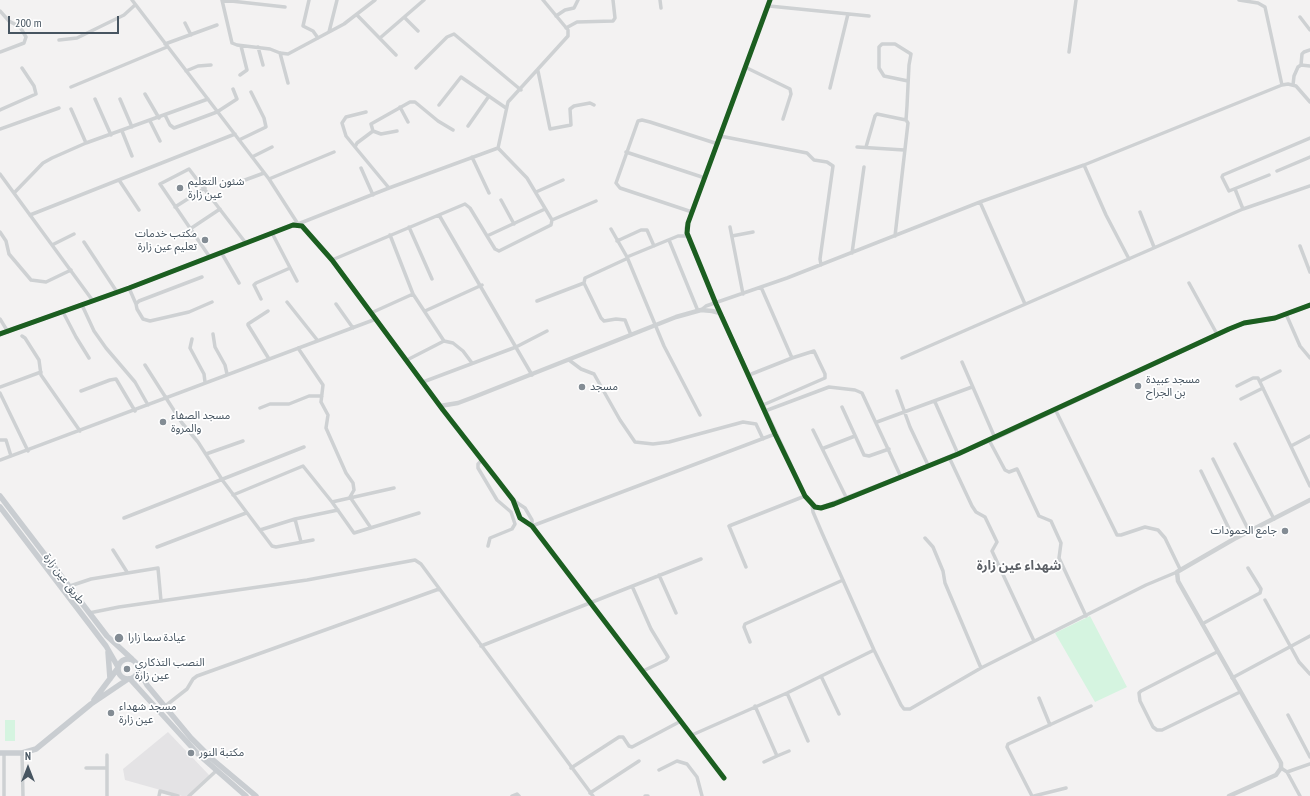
<!DOCTYPE html>
<html>
<head>
<meta charset="utf-8">
<style>
  body { margin:0 }
  #map { position:relative; width:1310px; height:796px; overflow:hidden; background:#f3f2f2; font-family:"PT Sans Narrow",sans-serif }
  canvas { display:block }
  .north { position:absolute; left:8px; top:748px; width:40px; height:40px; -webkit-text-stroke:3px #fff; paint-order:stroke; rotate:0deg; font-size:11px; font-weight:700; line-height:16px; text-align:center; color:#475561 }
  .north::after { content:''; display:block; margin:auto; width:14px; height:18px; background:#475561; clip-path:polygon(50% 0,100% 100%,50% 72%,0 100%) }
  .scale { position:absolute; left:8px; top:16px; width:111px; height:18px; box-sizing:border-box; border:2px solid #475561; border-top:0; padding-left:5px; font-size:12px; line-height:14px; white-space:nowrap; color:#475561; -webkit-text-stroke:3px #fff; paint-order:stroke }
</style>
</head>
<body>
<div id="map">
<canvas width="1310" height="796"></canvas>
<div class="north">N</div>
<div class="scale">200 m</div>
</div>
<script>
const c = document.querySelector('canvas').getContext('2d');
c.lineJoin = 'round';
function paint(path, color) { c.fillStyle = color; c.fill(path, 'evenodd'); }
const poly = rows => new Path2D(rows.map(r => 'M' + r).join(''));
function strokePath(path, color, width, dash) { c.strokeStyle = color; c.lineWidth = width; c.lineCap = dash ? 'butt' : 'round'; c.setLineDash(dash || []); c.stroke(path); }
function write(font, color, halo, rows, align = 'center') {
  c.font = font + ' "PT Sans Narrow","Noto Sans Arabic",sans-serif'; c.lineWidth = 3.5; c.setLineDash([]); c.textBaseline = 'middle'; c.strokeStyle = halo; c.fillStyle = color; for (const [text, x, y, turn = 0] of rows) {
    c.save(); c.translate(x, y); c.rotate((+turn || 0) * Math.PI / 180); c.textAlign = isNaN(turn) ? turn : align; if (halo) c.strokeText(text, 0, 0); c.fillText(text, 0, 0); c.restore();
  }
}
const education = poly([
  [168,732,210,776,188,796,182,796,125,780,123,769]
]);
const green = poly([
  [1090,616,1127,687,1095,702,1055,633],
  [5,720,15,720,15,741,5,741]
]);
const minor = poly([
  [132,0,269,179,298,224,389,188,498,148],
  [222,0,232,43,237,45,270,49,280,53,288,54,344,24,375,0],
  [222,0,285,7],
  [309,0,303,26,313,31,318,38],
  [543,0,568,30,568,36,508,102,498,148,527,178,552,220,596,201],
  [660,0,661,8],
  [1239,0,1258,3,1265,7,1282,85],
  [769,6,869,16],
  [0,11,9,21,20,27,26,37,24,43,0,52],
  [357,15,396,55],
  [556,16,565,10,574,8,578,0],
  [1300,17,1310,30],
  [405,18,418,31],
  [185,23,191,35],
  [566,28,577,22,613,21,615,18,613,0],
  [329,32,337,0],
  [380,38,424,0],
  [59,40,77,38,124,15,135,5],
  [165,44,217,25],
  [258,47,263,65],
  [1069,52,1076,0],
  [280,53,288,83],
  [1301,65,1302,54,1304,52,1310,50],
  [745,67,790,89,791,94,783,119],
  [416,68,447,37,454,34,521,90],
  [186,71,198,66,211,65],
  [538,71,550,129,571,125,570,109,574,106,590,103,594,105],
  [240,75,247,70,241,46],
  [1293,85,1294,76,1298,67,1301,65,1310,66],
  [71,87,167,47],
  [830,88,848,14],
  [145,94,159,118],
  [95,99,111,135],
  [120,99,132,127],
  [439,105,461,77,506,108],
  [400,107,408,122],
  [71,109,86,143],
  [0,110,36,94,34,86,22,68],
  [165,115,170,125,174,128,217,112,237,99,233,89],
  [150,121,160,141],
  [468,126,489,96],
  [0,129,59,108],
  [122,131,132,156],
  [373,131,357,143,355,147,389,188],
  [397,131,381,134,373,131,371,124,410,102,415,102,438,121,453,130],
  [720,136,807,153,814,160,827,162,833,166,820,259,821,265],
  [239,140,266,127,264,118,251,92],
  [355,147,346,136,342,123,346,117,366,112],
  [857,147,904,150],
  [866,147,875,116,877,114,906,120],
  [626,152,705,178],
  [252,157,272,147],
  [472,157,489,193],
  [1084,165,1106,215,1129,259],
  [361,168,373,195],
  [1277,171,1310,157],
  [0,174,93,301],
  [1269,175,1229,191,1222,177,1223,175,1310,138],
  [269,179,334,152],
  [119,180,139,210],
  [226,187,264,173],
  [1235,189,1243,209],
  [536,192,563,180],
  [14,193,43,163,52,158,86,143,208,99],
  [501,200,514,224],
  [980,202,1025,304],
  [175,207,205,188],
  [692,212,620,188,616,183,638,121,642,120,650,122,718,144],
  [1140,212,1154,247],
  [30,215,235,134],
  [439,215,532,375],
  [409,227,432,279],
  [730,227,743,294],
  [190,229,220,209],
  [611,229,627,257,664,346,700,415],
  [0,232,6,241,9,254,31,280,46,282,71,270],
  [272,233,297,281],
  [487,236,495,249,499,251,551,225,552,220],
  [732,236,753,232],
  [895,236,908,123,906,120,907,106,909,65,911,54,895,44,882,44,879,47,879,68,884,76,908,81],
  [669,240,698,311],
  [617,241,641,230,647,230,654,246],
  [84,242,117,292],
  [52,245,74,234],
  [1300,246,1310,272],
  [221,252,239,283],
  [852,253,864,167],
  [209,256,160,184,189,169,245,242],
  [627,257,678,236,688,236],
  [626,259,585,278,584,283,601,318,604,321,616,319,625,320,631,335],
  [332,260,465,204,470,208,487,236,545,209],
  [202,277,139,301,136,304,137,309,143,319,150,321,189,312,212,302],
  [1189,283,1217,334],
  [129,288,136,304],
  [261,299,254,285,256,283,290,268],
  [537,301,584,283],
  [287,302,318,341],
  [336,304,353,328],
  [82,305,94,331,106,348,135,382,148,405],
  [701,310,706,306,787,278,980,202,1084,165,1282,85,1288,84,1296,86,1310,102],
  [268,311,248,324,248,325,269,359],
  [425,311,482,285],
  [63,312,76,337,89,358],
  [371,313,413,294,390,235],
  [720,313,689,240,686,228,770,0],
  [1286,314,1300,346,1310,358],
  [0,319,8,332],
  [213,334,215,347,225,365,227,374],
  [22,336,25,338,39,360,41,375,80,431],
  [192,339,190,348,204,374,205,382],
  [444,341,453,343,463,351,472,363],
  [298,348,323,385,321,402,328,415,326,428,346,473,353,483,354,490,350,497],
  [902,358,1243,209,1310,186],
  [407,360,444,341,413,294],
  [569,360,581,369,594,374,620,420,635,442,653,444,669,442,743,422,756,424,763,439],
  [962,362,995,438],
  [145,365,182,423,198,442,223,481,272,546,276,547,313,540],
  [749,375,792,358,761,287],
  [1260,381,1280,371],
  [423,382,516,347,547,331],
  [1237,386,1253,378,1258,378,1310,486],
  [0,387,41,372],
  [81,391,110,380,116,379,135,411],
  [897,391,910,427,928,465],
  [0,393,28,451],
  [1241,399,1263,388],
  [935,402,958,454],
  [763,405,825,378,825,374,814,351,792,358],
  [440,406,513,500,520,518,532,526,724,778],
  [842,407,864,455,869,456,889,449],
  [260,408,270,404,289,404,309,396,322,396],
  [1055,409,1117,535,1121,535,1145,527,1158,530,1165,538,1180,569],
  [765,411,829,387,855,390,862,393,901,477],
  [877,422,972,387],
  [813,430,847,499],
  [0,440,6,440,11,456],
  [989,440,1005,470,1009,472,1017,469,1018,471,1039,516,1051,521,1061,543,1059,558,1086,616],
  [1235,444,1274,519],
  [1291,446,1310,436],
  [824,448,855,436],
  [206,454,243,441],
  [949,457,972,506,976,512,985,517,997,542,992,551,1034,641],
  [1213,459,1249,531],
  [0,460,376,319],
  [482,460,478,464,478,468,497,500,511,512,515,524,512,529,490,538,488,546],
  [1201,471,1234,539],
  [233,495,303,466,332,502,394,488],
  [350,497,371,528],
  [513,500,525,508,532,520,532,526],
  [332,502,354,533,419,513],
  [812,505,813,512,822,533,874,650,901,705,904,709,910,709,981,668,1146,585,1177,572],
  [124,518,304,447],
  [295,519,301,542],
  [532,526,775,434],
  [260,530,295,519,338,510],
  [925,538,933,547,943,571,945,583,981,668],
  [157,547,246,513],
  [113,550,127,572],
  [746,567,729,526,805,496],
  [659,575,676,613],
  [70,586,91,579,158,568,161,601],
  [632,586,651,629,668,657,666,660,643,671],
  [1265,600,1299,662,1310,674],
  [89,613,119,607,307,580,415,560,421,564,593,796],
  [1202,624,1260,593,1261,589,1248,568],
  [750,642,744,627,745,624,843,580],
  [481,646,701,559],
  [1217,652,1141,691,1139,693,1140,701,1153,727,1157,730,1162,730,1240,692],
  [821,676,839,714],
  [1232,678,1310,636],
  [787,693,808,741],
  [1039,698,1050,725],
  [755,706,777,756,764,762],
  [164,707,187,689,193,679,197,676,439,589],
  [1288,715,1310,757],
  [692,735,787,693,874,650],
  [4,753,4,796],
  [22,753,23,796],
  [107,755,107,796],
  [777,756,789,751],
  [86,768,107,768],
  [571,768,619,737,623,737,629,746,632,747,681,721],
  [1281,768,1287,772,1300,796],
  [659,770,677,761,687,764,697,777,702,796],
  [1287,772,1310,764],
  [590,793,639,761],
  [159,796,160,791,178,796],
  [189,796,216,771],
  [512,796,517,794,519,796],
  [645,796,648,796],
  [1032,796,1007,747,1008,744,1091,706],
  [1034,796,1066,788]
]);
const tertiary = poly([
  [0,334,129,288,295,224,302,226,332,260,440,406,458,403,474,397,676,317,701,310,712,311,720,313,721,316,805,496,815,507,821,508,913,472,995,438,1229,329,1244,323,1275,318,1310,305],
  [1229,796,1276,775,1281,768,1281,763,1178,581,1177,572,1234,539,1310,500]
]);
const primary = poly([
  [0,496,107,636,132,659],
  [0,507,106,646,118,667],
  [108,652,110,679],
  '118 669a10 10 0 1 1 20 0a10 10 0 1 1-20 0Z',
  [138,668,147,685,191,738,212,759,256,796],
  [130,679,198,754,246,796],
  [94,700,118,668],
  [0,753,22,753,36,749,91,704,128,679]
]);
const cycleway = poly([
  [770,0,688,223,687,233,716,304,775,434,805,496,815,507,821,508,834,504,958,454,1229,329,1244,323,1275,318,1310,305],
  [0,334,129,288,293,225,302,226,332,260,443,410,496,478,513,500,520,518,532,526,724,778]
]);
const markers = [
  [180,188,4,"#838c94"],
  [205,240,4,"#838c94"],
  [1138,386,4,"#838c94"],
  [582,387,4,"#838c94"],
  [163,422,4,"#838c94"],
  [1285,531,4,"#838c94"],
  [119,638,5,"#838c94"],
  [127,669,4,"#838c94"],
  [111,713,4,"#838c94"],
  [191,753,4,"#838c94"]
];
const poiNames = [
  ["شئون التعليم",188,182],
  ["عين زارة",188,195],
  ["مكتب خدمات",197,234,"right"],
  ["تعليم عين زارة",197,247,"right"],
  ["مسجد عبيدة",1146,380],
  ["بن الجراح",1146,393],
  ["مسجد",590,387],
  ["مسجد الصفاء",171,416],
  ["والمروة",171,429],
  ["جامع الحمودات",1277,531,"right"],
  ["عيادة سما زارا",128,638],
  ["النصب التذكاري",135,663],
  ["عين زارة",135,676],
  ["مسجد شهداء",119,707],
  ["عين زارة",119,720],
  ["مكتبة النور",199,753]
];
const streetNames = [
  ["طريق عين زارة",64,579,53]
];
const quarterNames = [
  ["شهداء عين زارة",1019,566]
];
paint(education, '#e4e3e5');
paint(green, '#d5f4e0');
strokePath(minor, '#ced1d3', 3.5);
strokePath(tertiary, '#ced1d3', 4.5);
strokePath(primary, '#c9cdd1', 5.5);
strokePath(cycleway, '#1b5e20', 5);
for (const [x, y, r, color] of markers) { const dot = new Path2D(); dot.arc(x, y, r, 0, 2 * Math.PI); c.fillStyle = color; c.fill(dot); strokePath(dot, '#fff', 1.5); }
write('11px', '#475561', '#fff', poiNames, 'left');
write('11px', '#475561', '#fff', streetNames);
write('bold 13px', '#5d6167', '#fff', quarterNames);
</script>
</body>
</html>
